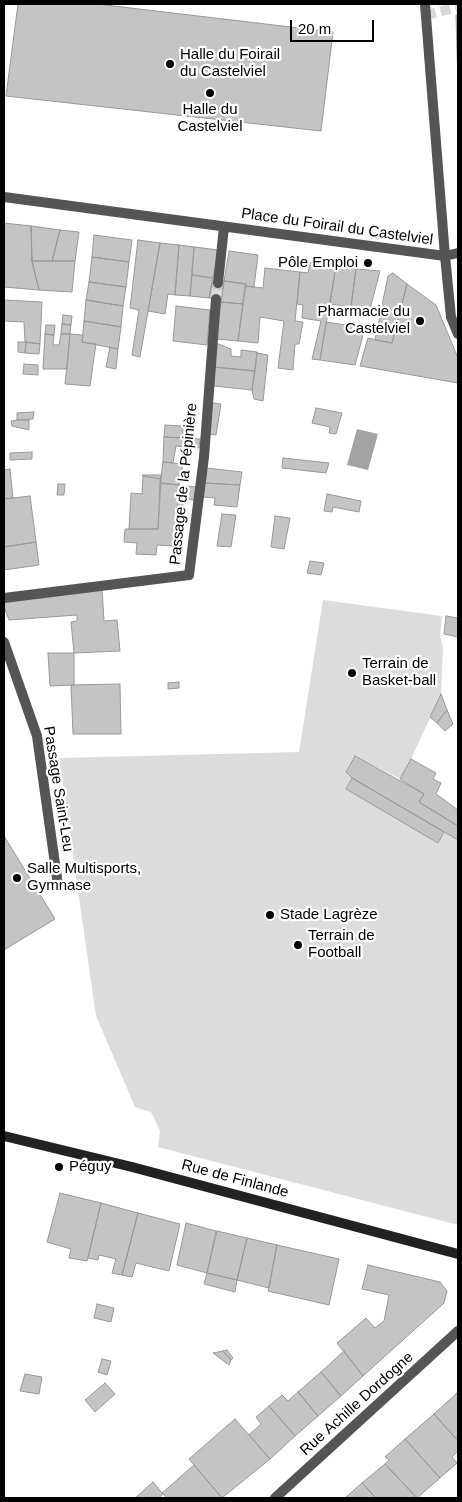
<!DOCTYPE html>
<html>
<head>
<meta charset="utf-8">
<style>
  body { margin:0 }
  #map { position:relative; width:462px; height:1502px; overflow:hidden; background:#fff; font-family:Helvetica,sans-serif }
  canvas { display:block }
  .frame { position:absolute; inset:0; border:5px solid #000; pointer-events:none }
  .scale { position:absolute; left:290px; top:20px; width:84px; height:22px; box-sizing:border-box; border:2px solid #000; border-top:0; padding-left:6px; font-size:15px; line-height:18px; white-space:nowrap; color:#000; -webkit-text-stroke:4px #fff; paint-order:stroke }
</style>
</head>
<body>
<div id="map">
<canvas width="462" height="1502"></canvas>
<div class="frame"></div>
<div class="scale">20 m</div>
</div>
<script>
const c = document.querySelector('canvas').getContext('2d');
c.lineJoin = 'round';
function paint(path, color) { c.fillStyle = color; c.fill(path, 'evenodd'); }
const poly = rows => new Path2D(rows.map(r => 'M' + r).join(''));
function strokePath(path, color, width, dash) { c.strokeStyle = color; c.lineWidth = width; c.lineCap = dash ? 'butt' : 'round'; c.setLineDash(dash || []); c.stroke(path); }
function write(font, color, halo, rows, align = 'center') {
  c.font = font + ' Helvetica,sans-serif'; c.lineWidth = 4.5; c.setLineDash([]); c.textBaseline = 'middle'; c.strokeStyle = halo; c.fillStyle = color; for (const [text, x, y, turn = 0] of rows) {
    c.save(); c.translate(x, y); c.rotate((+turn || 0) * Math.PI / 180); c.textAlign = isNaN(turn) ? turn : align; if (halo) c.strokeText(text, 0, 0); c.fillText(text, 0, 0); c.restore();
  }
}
const green = poly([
  [323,600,442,616,440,635,443,648,441,694,411,759,400,779,355,756,346,771,352,778,346,789,437,842,444,832,458,840,458,1225,158,1147,160,1131,151,1112,135,1107,96,1016,59,758,299,752]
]);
const water = poly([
  [357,429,378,434,368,470,347,465]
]);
const building = poly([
  [18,4,97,4,333,32,321,131,6,96,18,4],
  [458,14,458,85,456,15,458,14],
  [4,223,31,226,32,261,39,290,4,287,4,223],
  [31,226,60,230,52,261,32,261,31,226],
  [60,230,79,232,75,261,52,261,60,230],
  [94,235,132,240,129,262,92,257,94,235],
  [138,240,160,243,140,357,132,355,139,310,130,308,138,240],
  [160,243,179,245,175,295,168,294,165,314,148,311,160,243],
  [179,245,194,247,190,296,175,295,179,245],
  [194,247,219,250,213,278,192,275,194,247],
  [229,251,258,255,254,287,245,286,246,284,224,281,229,251],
  [92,257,129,262,126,287,89,282,92,257],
  [32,261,75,261,72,292,39,290,32,261],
  [310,263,336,266,320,360,312,359,321,321,302,318,303,305,297,304,300,272,308,273,310,263],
  [336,266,356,269,351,307,330,304,336,266],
  [265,268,300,272,295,321,303,322,299,344,295,344,293,370,278,368,284,321,260,317,258,343,238,341,245,286,263,288,265,268],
  [356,269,380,271,370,309,351,307,356,269],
  [393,273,407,284,392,343,375,340,388,276,393,273],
  [192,275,213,278,209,298,190,296,192,275],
  [224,281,246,284,243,304,221,302,224,281],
  [89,282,126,287,123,306,86,300,89,282],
  [212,283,224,284,221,299,209,298,212,283],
  [407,284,436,305,458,358,458,383,360,366,368,338,392,343,407,284],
  [4,300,42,302,40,344,25,342,24,322,4,321,4,300],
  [86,300,123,306,121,327,84,321,86,300],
  [221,302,243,304,238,341,216,339,221,302],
  [176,306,210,310,207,345,173,341,176,306],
  [63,315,72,316,71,325,62,324,63,315],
  [84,321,121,327,118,349,82,342,84,321],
  [326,322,365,328,355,365,320,360,326,322],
  [62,324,71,325,70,334,61,334,62,324],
  [46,325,55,325,54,335,45,334,46,325],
  [45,334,54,335,53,345,59,345,61,334,70,334,67,369,43,369,45,334],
  [70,334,83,335,82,342,96,344,90,386,65,384,70,334],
  [18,342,26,342,25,353,18,352,18,342],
  [26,342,40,344,39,354,25,353,26,342],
  [216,343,231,349,231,356,241,357,241,350,257,352,255,371,214,367,216,343],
  [110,347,118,349,116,369,106,367,110,347],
  [257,353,268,355,263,401,254,399,252,390,257,353],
  [24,364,38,365,38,375,23,374,24,364],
  [214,367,255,371,252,390,214,386,214,367],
  [212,403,221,404,216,435,208,434,212,403],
  [316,408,342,413,336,434,329,433,330,427,312,423,316,408],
  [34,412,33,419,17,420,17,413,34,412],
  [17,420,29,420,29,430,12,426,11,421,17,420],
  [165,425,183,426,183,438,164,437,165,425],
  [164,437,200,439,199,448,176,446,173,463,163,462,164,437],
  [32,452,32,459,10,460,10,453,32,452],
  [283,458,329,463,326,473,282,468,283,458],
  [163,462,183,464,179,485,160,483,163,462],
  [206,468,242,472,240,485,204,483,206,468],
  [10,469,13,498,4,499,4,470,10,469],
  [143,475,161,475,161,479,143,476,143,475],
  [143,476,161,479,158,529,129,529,131,493,142,494,143,476],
  [160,483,196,487,194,500,183,499,183,506,177,505,173,546,157,545,156,555,136,554,137,543,124,542,125,529,158,529,160,483],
  [204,483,240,485,237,507,214,505,215,498,203,497,204,483],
  [58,484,65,484,64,495,57,495,58,484],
  [327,494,361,501,359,512,333,507,332,512,324,511,327,494],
  [30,496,36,542,4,547,4,499,30,496],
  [222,514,236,515,231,547,217,546,222,514],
  [275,516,290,518,284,549,271,547,275,516],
  [36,542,39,565,4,570,4,547,36,542],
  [310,561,324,563,321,575,307,573,310,561],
  [102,589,104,621,117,620,120,651,74,653,71,622,77,621,77,615,9,620,4,607,4,601,102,589],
  [446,616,458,618,458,637,444,634,446,616],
  [48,653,74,653,74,685,50,686,48,653],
  [179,682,179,688,168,689,168,683,179,682],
  [120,684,121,734,73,734,71,685,120,684],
  [441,694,447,710,437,723,430,717,441,694],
  [447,710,453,724,445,731,437,723,447,710],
  [355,756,424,794,419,802,458,826,458,840,352,778,346,772,355,756],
  [411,759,436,773,433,779,441,783,436,794,458,810,458,826,419,802,424,794,400,779,411,759],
  [352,778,444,832,438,843,346,789,352,778],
  [4,836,55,919,4,950,4,836],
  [60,1193,101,1203,87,1261,69,1258,71,1249,47,1242,60,1193],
  [101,1203,138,1213,122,1275,112,1273,116,1259,99,1255,98,1260,88,1258,101,1203],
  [138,1213,180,1224,169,1271,136,1263,132,1277,122,1275,138,1213],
  [186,1223,216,1231,207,1273,177,1265,186,1223],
  [217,1231,247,1238,237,1280,207,1273,217,1231],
  [247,1238,277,1245,269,1288,237,1280,247,1238],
  [277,1245,339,1259,329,1305,268,1291,277,1245],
  [368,1265,440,1282,447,1291,444,1303,363,1376,337,1343,366,1318,375,1328,384,1321,389,1295,362,1289,368,1265],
  [207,1273,237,1280,235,1292,204,1284,207,1273],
  [97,1304,114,1308,111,1322,94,1318,97,1304],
  [227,1350,233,1358,231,1360,223,1351,227,1350],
  [223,1351,231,1360,229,1365,213,1353,223,1351],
  [344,1351,363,1376,341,1396,321,1372,344,1351],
  [102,1359,111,1361,107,1375,98,1372,102,1359],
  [321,1372,341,1396,318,1416,298,1392,321,1372],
  [25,1374,42,1377,39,1394,20,1391,25,1374],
  [105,1383,115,1394,95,1412,85,1400,105,1383],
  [298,1392,318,1416,295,1436,269,1406,282,1395,288,1401,298,1392],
  [458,1392,458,1441,434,1414,458,1392],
  [269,1406,295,1436,270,1459,249,1435,261,1424,256,1417,269,1406],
  [434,1414,458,1441,458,1451,452,1457,457,1463,440,1478,405,1439,434,1414],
  [235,1419,270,1459,222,1498,189,1459,235,1419],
  [405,1439,440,1478,417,1498,385,1464,389,1460,385,1457,405,1439],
  [385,1464,417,1498,376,1498,362,1483,385,1464],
  [194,1465,222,1498,167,1498,162,1493,194,1465],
  [153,1482,163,1494,159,1498,135,1498,153,1482],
  [362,1483,376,1498,345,1498,362,1483]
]);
const streetTunnel = poly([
  [426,15,458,7],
  [216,299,218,283]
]);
const street = poly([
  [425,4,445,256,451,317,458,334],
  [4,197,445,256,458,253],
  [218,283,224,227],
  [4,598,189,575,204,457,216,299],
  [4,642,37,736,58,885],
  [275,1498,458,1331]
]);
const secondary = poly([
  [4,1136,132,1167,458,1254]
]);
const markers = [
  [170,64,5,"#000"],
  [210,93,5,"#000"],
  [368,263,5,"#000"],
  [420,321,5,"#000"],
  [352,673,5,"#000"],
  [17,878,5,"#000"],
  [270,915,5,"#000"],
  [298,945,5,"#000"],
  [59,1167,5,"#000"]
];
const poiNames = [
  ["Halle du Foirail",180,55],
  ["du Castelviel",180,72],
  ["Halle du",210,110,"center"],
  ["Castelviel",210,127,"center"],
  ["Pôle Emploi",358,263,"right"],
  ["Pharmacie du",410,312,"right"],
  ["Castelviel",410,329,"right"],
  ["Terrain de",362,664],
  ["Basket-ball",362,681],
  ["Salle Multisports,",27,869],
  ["Gymnase",27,886],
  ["Stade Lagrèze",280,915],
  ["Terrain de",308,936],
  ["Football",308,953],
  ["Péguy",69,1167]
];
const streetNames = [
  ["Place du Foirail du Castelviel",337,227,8],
  ["Passage de la Pépinière",184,484,-84],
  ["Passage Saint-Leu",58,789,81],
  ["Rue de Finlande",235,1179,15],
  ["Rue Achille Dordogne",357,1404,-42]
];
paint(green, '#dcdcdc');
paint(water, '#a3a3a3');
paint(building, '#c4c4c4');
strokePath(building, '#999', 1);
strokePath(streetTunnel, '#d9d9d9', 10, [10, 5]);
strokePath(street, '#555', 10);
strokePath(secondary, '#222', 10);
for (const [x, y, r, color] of markers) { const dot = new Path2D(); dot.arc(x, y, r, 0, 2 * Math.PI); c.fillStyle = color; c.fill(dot); strokePath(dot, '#fff', 2); }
write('15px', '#000', '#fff', poiNames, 'left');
write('15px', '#000', '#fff', streetNames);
</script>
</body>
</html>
